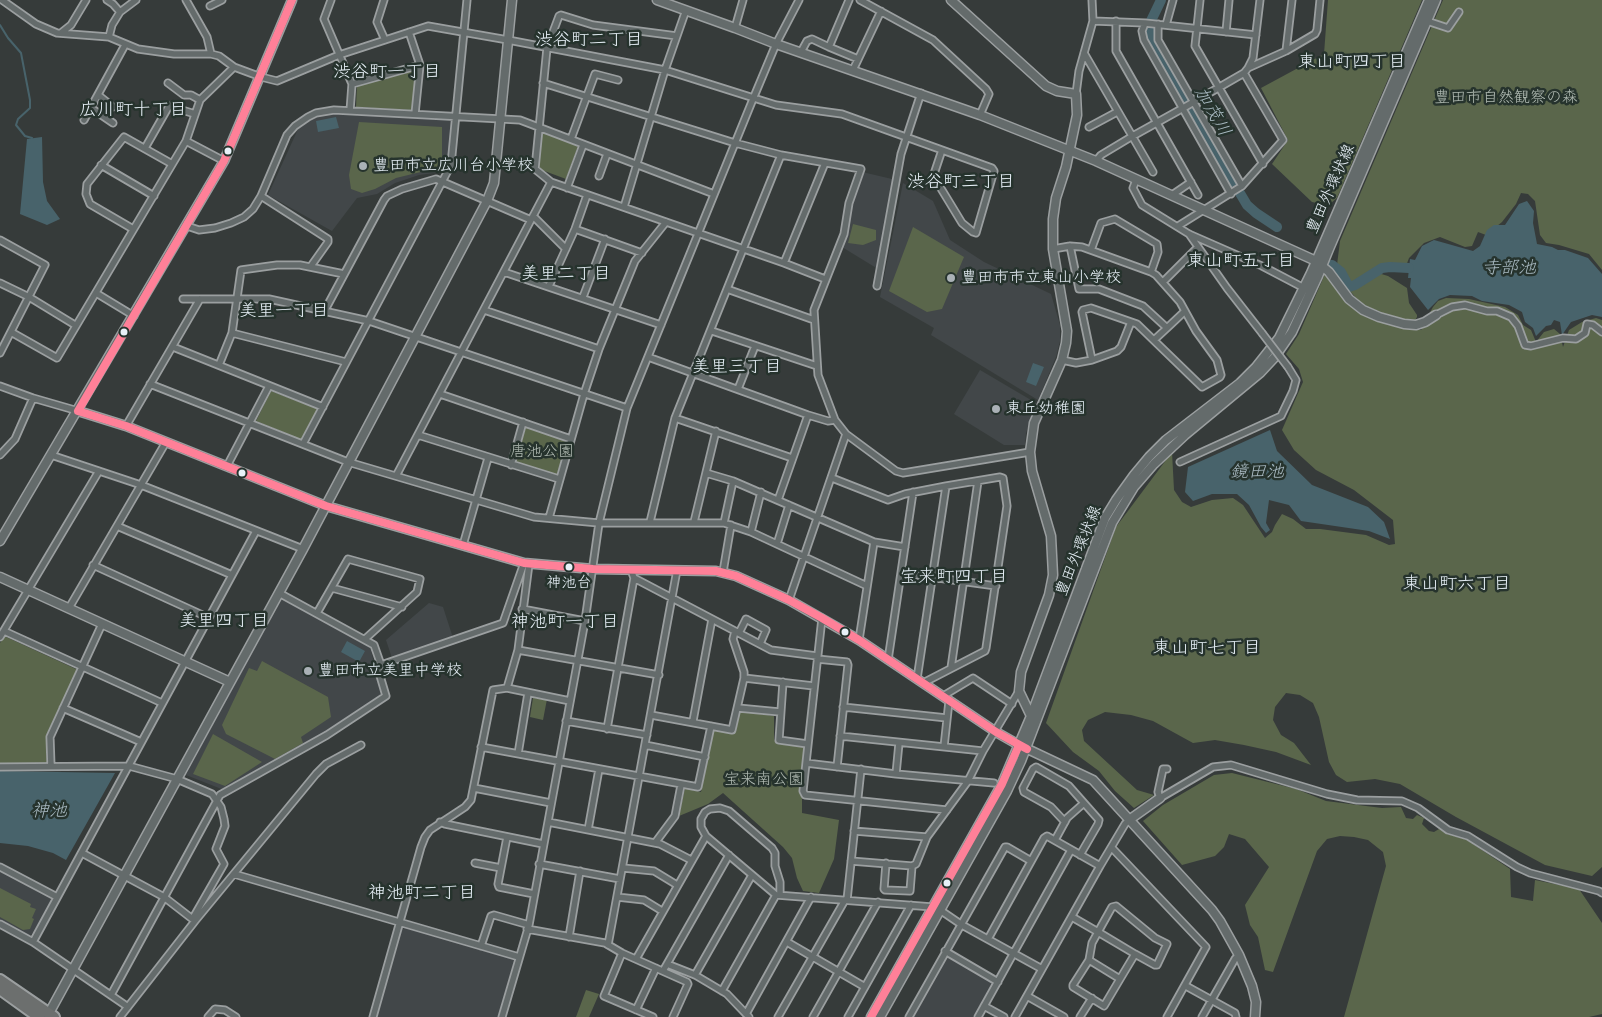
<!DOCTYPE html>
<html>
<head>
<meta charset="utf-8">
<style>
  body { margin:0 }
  canvas { display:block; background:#363b3a }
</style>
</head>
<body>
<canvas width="1602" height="1017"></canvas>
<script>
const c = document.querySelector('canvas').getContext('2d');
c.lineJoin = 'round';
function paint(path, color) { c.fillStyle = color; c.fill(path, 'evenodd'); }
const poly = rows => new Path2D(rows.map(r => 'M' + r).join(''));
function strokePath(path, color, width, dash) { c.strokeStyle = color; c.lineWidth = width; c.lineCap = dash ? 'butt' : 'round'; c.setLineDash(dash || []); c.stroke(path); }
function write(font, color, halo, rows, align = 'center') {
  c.font = font + ' Pangolin,"Klee One",sans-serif'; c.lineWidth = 5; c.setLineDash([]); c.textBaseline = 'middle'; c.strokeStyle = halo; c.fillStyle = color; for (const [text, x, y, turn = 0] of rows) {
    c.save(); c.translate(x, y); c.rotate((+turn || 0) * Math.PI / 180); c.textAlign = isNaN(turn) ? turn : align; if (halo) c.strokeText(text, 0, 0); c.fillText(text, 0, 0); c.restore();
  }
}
const built = poly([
  [339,112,452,120,449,154,442,172,419,175,395,183,377,194,357,198,332,231,268,195,299,127,321,115],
  [862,172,892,179,894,183,878,269,842,247,853,199],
  [903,183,933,201,950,240,984,262,1051,294,1060,325,1060,341,1056,357,1038,400,931,335,934,328,880,297],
  [980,370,1036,403,1026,433,1025,445,1004,445,954,414],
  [283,598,370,647,383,696,327,734,224,790,186,775,278,601],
  [429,603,443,607,453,638,392,658,386,640],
  [0,869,53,898,34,932,29,936,0,919],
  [406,928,512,957,514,961,498,1017,376,1017,401,929],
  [947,955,993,982,973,1017,912,1017]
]);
const green = poly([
  [1328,0,1422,0,1337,198,1331,203,1322,204,1312,202,1272,164,1288,140,1261,88,1324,54],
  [1443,0,1602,0,1602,270,1589,254,1559,245,1546,243,1540,235,1535,201,1528,194,1521,193,1516,204,1502,222,1486,235,1478,232,1472,246,1465,247,1440,237,1424,243,1409,258,1406,266,1387,265,1380,267,1350,284,1342,270,1337,265,1340,241],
  [414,69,417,72,413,108,411,110,356,107,357,85],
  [359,122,442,127,442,157,437,168,396,178,375,189,362,193,351,189,349,175],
  [542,132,578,146,566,179,539,169],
  [853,224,876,230,876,240,863,245,848,243],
  [913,227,964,257,942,309,927,312,889,291],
  [1378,273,1388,276,1407,288,1409,303,1417,315,1417,317,1414,322,1391,316,1368,307,1358,300,1349,290],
  [1325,274,1346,300,1365,314,1395,326,1409,329,1421,330,1426,323,1428,316,1433,307,1438,301,1446,298,1469,299,1505,307,1518,315,1523,325,1531,330,1536,342,1544,332,1554,329,1560,334,1563,347,1569,330,1582,322,1596,318,1602,320,1602,867,1592,876,1545,865,1456,817,1400,784,1375,779,1347,782,1336,775,1329,762,1319,717,1313,703,1300,695,1286,693,1275,707,1273,720,1281,735,1294,743,1311,765,1276,752,1244,745,1215,740,1193,743,1153,721,1131,715,1105,712,1088,720,1082,730,1084,741,1137,790,1154,795,1134,808,1115,791,1099,771,1073,752,1046,723,1116,527,1172,452,1174,490,1182,502,1191,507,1212,500,1233,498,1243,505,1265,538,1272,532,1275,525,1282,514,1293,519,1306,529,1320,529,1366,535,1389,545,1395,544,1393,520,1354,490,1316,470,1294,450,1282,430,1303,382,1299,369,1286,354,1299,334],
  [271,391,318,409,302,440,256,421],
  [526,427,567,441,557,475,515,463],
  [4,636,78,670,46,736,47,763,0,765,0,643],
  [262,661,328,697,331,717,301,737,303,743,275,759,226,734,222,725,249,668,257,671],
  [533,698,547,699,543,720,530,717],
  [740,711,774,716,774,739,777,744,804,747,802,765,802,813,839,820,834,859,819,893,803,891,797,878,792,858,783,847,723,793,708,804,679,816,685,788,701,792,714,729,736,731],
  [213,734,262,762,225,786,193,774],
  [1232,773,1296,789,1326,801,1382,808,1401,807,1406,818,1413,819,1417,815,1424,818,1422,824,1429,831,1434,832,1439,829,1447,834,1467,840,1510,869,1511,897,1533,901,1535,880,1579,889,1602,923,1602,1014,1589,1017,1344,1017,1386,866,1383,852,1368,840,1354,837,1340,836,1327,839,1317,851,1273,972,1265,970,1258,937,1250,925,1245,905,1269,867,1245,839,1229,834,1224,847,1215,856,1182,865,1143,821,1163,805,1214,775],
  [0,888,31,904,30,907,36,909,32,918,34,919,30,929,23,930,0,917],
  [586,990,599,994,589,1017,576,1017]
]);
const water = poly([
  [336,117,339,128,318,132,316,121],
  [42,137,43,182,47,201,60,219,47,225,20,214,27,139],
  [1527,201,1534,211,1533,223,1537,244,1552,247,1558,250,1565,250,1588,258,1602,274,1602,317,1592,315,1571,322,1562,335,1560,322,1554,320,1551,325,1546,326,1536,336,1533,328,1525,322,1522,312,1509,305,1482,301,1472,296,1450,295,1439,299,1428,310,1410,287,1411,278,1408,278,1410,259,1415,260,1422,246,1434,240,1473,251,1480,246,1487,230,1494,225,1505,225,1519,204],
  [1033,363,1044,367,1036,386,1026,382],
  [1270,430,1277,451,1312,485,1368,507,1384,522,1390,539,1369,531,1301,521,1289,505,1269,500,1266,523,1270,530,1266,533,1261,527,1249,505,1237,494,1212,494,1193,501,1185,492,1188,467],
  [347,641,365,651,359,662,341,652],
  [0,771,115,773,66,860,53,853,28,846,0,843]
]);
const stream = poly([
  [0,25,8,38,21,53,30,100,30,108,18,119,16,125,25,136,32,138]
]);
const river = poly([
  [1161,0,1149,25,1149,35,1190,109,1247,205,1256,213,1277,227],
  [1332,265,1341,272,1349,287,1355,285,1382,268,1390,267,1409,268]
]);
const street = poly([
  [2,0,36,24,57,33,109,37,138,49,174,54,211,54,219,56,234,67,261,77,277,81,339,55,428,26,508,40,665,70,776,105,842,114,992,168,994,171,976,233,973,232,962,223,934,177,934,174,942,150],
  [107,0,113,4,120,12],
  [186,0,207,37,211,54],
  [331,0,324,19,352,84,350,111],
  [384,0,377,22,385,40],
  [849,0,829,47,858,59],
  [860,0,933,40,986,89,989,94,980,115],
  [1200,0,1195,46,1263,164],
  [210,6,222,0],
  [1093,21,1145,23,1256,35],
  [1116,21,1116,51,1198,195],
  [1427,21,1448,28,1459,12],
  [1145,23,1142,31,1144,40,1231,194],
  [1158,24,1158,40,1242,186],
  [1166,25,1173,0],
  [735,28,743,0],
  [409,32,420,65,415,114],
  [1226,32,1229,0],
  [61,33,71,25,86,0],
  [677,36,593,25,561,15,559,16,547,48,535,169,551,182,784,263,825,279],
  [109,37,112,25,120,12,136,0],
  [1286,51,1292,0],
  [801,52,807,41,812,39,829,47],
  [1084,53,1153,172],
  [1248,68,1253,58,1260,0],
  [853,70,881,11],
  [168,83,184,95,191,95,200,100],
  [543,83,735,143,781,155,861,169,849,203,844,234,814,310,818,375,835,420,846,434,896,471,903,473,1030,452],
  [352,84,420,65],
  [1076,94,1079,71,1093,21,1092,0],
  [98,95,113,107],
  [91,108,113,123],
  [84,120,125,45],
  [1089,127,1117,112],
  [571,139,595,74,618,80],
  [186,141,224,161],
  [145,148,169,106,195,114],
  [1096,161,1101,155,1131,137,1185,107,1244,73,1248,68,1286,51,1315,34,1317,30,1320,0],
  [101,165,154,196],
  [599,176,607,154],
  [1136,180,1133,188,1142,205,1189,234,1262,266,1304,288],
  [567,188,583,145],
  [1172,195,1191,182],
  [261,196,328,239,328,242,311,266],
  [624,207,665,70,686,10],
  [533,216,566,249],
  [187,226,199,230,215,228,231,223,244,217,253,209,261,196,287,135,295,126,308,117,316,113,334,110,520,120,714,194],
  [1178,226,1242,186,1283,140,1244,73],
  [133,229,90,204,86,194,87,184,124,137,172,164],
  [575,229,642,253],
  [1189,234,1227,288,1262,333],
  [0,240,45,265,0,353],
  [1070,246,1079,289,1099,289,1143,306,1167,328,1154,340],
  [1053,249,1070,246,1082,247,1151,272,1156,275,1180,302,1196,331,1217,360,1221,375,1220,377,1202,387,1137,324,1091,308,1083,310,1082,312,1092,360,1076,363,1062,360],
  [1091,250,1101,223,1115,219,1157,244,1158,252,1151,272],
  [784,263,825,163],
  [504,272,661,325],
  [1163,282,1198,247],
  [0,283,29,297,75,325],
  [549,286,575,229,587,195],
  [877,286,901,154,921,93],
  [727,289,814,320],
  [96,293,134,316],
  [583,297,605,239],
  [183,299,269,299,369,321,627,408],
  [325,310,384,200,387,196,402,189,436,179,531,220],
  [484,310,599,349],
  [1436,315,1452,307,1465,305,1487,311,1497,311,1511,317,1518,326,1525,345,1531,346,1563,338,1576,339,1585,333,1587,324,1593,325,1602,332],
  [1167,328,1185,311],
  [712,331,817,366],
  [11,332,57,358,186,141,200,100,234,67],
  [232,333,346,362],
  [173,347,323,407],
  [648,357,808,415,828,421,835,420],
  [1092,360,1117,351,1121,347,1131,322],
  [219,365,232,333,241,270,277,265,300,265,344,274],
  [150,384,348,462,534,517,599,523,724,523,751,532,867,586],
  [0,386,33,398,78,411],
  [738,389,755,346],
  [440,394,571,439],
  [675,418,792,458],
  [126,426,200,299],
  [418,435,559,479],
  [303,444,451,165,467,0],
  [0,455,15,439,33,398],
  [51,455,141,485,303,549],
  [1180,462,1281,416,1293,391,1296,380,1288,367],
  [511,465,523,422],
  [227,466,269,386],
  [706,473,733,481,874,542,905,547],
  [396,476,551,182],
  [832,478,888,500,905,494,946,486,1000,477,1003,478,1007,506,986,648,985,651,923,683],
  [778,500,808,415],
  [549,518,584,394,599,349,635,261,666,222],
  [650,522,675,418,781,155],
  [694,522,716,431],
  [724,523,733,481],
  [117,526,232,575],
  [751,532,761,492],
  [777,544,789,505],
  [463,545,488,458],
  [93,565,209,618],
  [631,570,634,578,771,650,817,656],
  [723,572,731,525],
  [902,573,996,586],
  [332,588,402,607],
  [789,600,846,434],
  [69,608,166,442],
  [522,609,585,621],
  [317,613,348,559,420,579,417,592,365,639],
  [822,618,806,763,896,774,994,783],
  [4,631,162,703],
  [739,633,746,619,766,630,760,644],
  [0,637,99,471],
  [859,640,874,542],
  [518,650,659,675],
  [817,659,847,662,848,665,837,767],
  [888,660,913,492],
  [381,665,503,623,524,563],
  [951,668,978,481],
  [744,678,814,686],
  [917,679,946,486],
  [783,682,779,740,808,744],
  [507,688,518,650,529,564],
  [943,696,973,678,1012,704],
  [843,707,947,718],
  [63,708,141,742],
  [738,708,780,712],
  [651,715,732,730,744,678,744,672,733,639,735,631],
  [566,721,647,735],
  [693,721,712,619],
  [607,729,634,578],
  [840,736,983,751],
  [645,745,705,757],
  [481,747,698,787,711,726],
  [944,747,949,701],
  [518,754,528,693],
  [806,763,803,791,805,795,947,810],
  [51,766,50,737,102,624],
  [0,767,129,766,177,779,212,794,221,807,224,819,225,826,216,849,224,864,193,918],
  [1167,769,1163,769,1158,792,1160,798,1213,767,1231,765,1327,794,1357,800,1402,801,1418,808,1448,830,1468,836,1517,867,1530,873,1599,891,1602,893],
  [896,774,899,743],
  [474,788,551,803],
  [440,822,445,824,543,844],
  [548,822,660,844,691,860],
  [1065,822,1051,807,1024,792,1023,788,1033,769,1036,767,1069,786,1099,820,1098,824,1080,855],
  [588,830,599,769],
  [854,831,927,837],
  [507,837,498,884,499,887,534,894],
  [1055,840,1067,818,1084,803],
  [655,843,675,816,681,785],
  [1112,848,1206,947,1167,1017],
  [82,853,164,897,195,921],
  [851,861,912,866,916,864,927,837,968,781,983,751,1019,691],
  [475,863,501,868],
  [886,863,884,889,885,890,910,891,912,866],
  [539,864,620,879],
  [0,867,57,897],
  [623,868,654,871,677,885],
  [234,874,519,957],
  [780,895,780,882,775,866,775,853,772,848,729,811,720,808,710,809,705,812,701,819,701,827,706,836,776,895,933,907],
  [617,897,644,900,662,911],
  [847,900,861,769],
  [940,910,962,925,1042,969],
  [1072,917,1098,932,1135,954,1155,965,1157,965,1167,944,1155,938,1116,906,1112,907,1098,932,1092,943,1089,960,1073,985,1073,987,1104,1006,1120,979,1089,960],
  [0,924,33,942,128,1007],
  [527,929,605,943,622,953,687,982,688,984,673,1017],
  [569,937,580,871],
  [988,939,1044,838,1047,836,1100,866],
  [33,942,256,531],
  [787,942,865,987],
  [608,945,677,570],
  [481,946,491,916,494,915,529,925],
  [945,951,998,982],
  [622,953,604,996,653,1017],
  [636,959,706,836],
  [667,964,695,975,727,994,749,1017],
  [663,971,729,855],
  [695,975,752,875],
  [1120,979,1135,954],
  [1186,986,1235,1013,1236,1017],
  [722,991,776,895],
  [111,995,220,795,327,735,386,696,378,669,381,665,374,645,279,593],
  [1027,996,1064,1017],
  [984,1006,1004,1017],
  [636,1010,656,968],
  [746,1014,811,897],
  [120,1017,195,921,316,774,326,764,361,745],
  [208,1017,215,1009,225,1010,236,1017],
  [373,1017,421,847,425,837,430,830,465,807,471,800,493,690,507,688,570,701],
  [502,1017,529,925,585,621,599,523,627,408,753,99,776,44,799,0],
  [778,1017,845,900],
  [813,1017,878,902],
  [848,1017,911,905],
  [909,1017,1005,847,1007,847,1031,861],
  [978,1017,1071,850],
  [1015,1017,1100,866,1125,824,1129,820],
  [1080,1017,1092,998],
  [1202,1017,1235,959,1239,955]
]);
const secondary = poly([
  [657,0,735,28,776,44,980,115,1096,161,1316,261,1329,272,1349,299,1363,310,1379,317,1404,324,1416,325,1425,322,1436,315],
  [951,0,1046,86,1057,91,1076,94,1077,115,1066,167,1056,198,1053,219,1053,249,1067,331,1066,343,1062,360,1034,423,1030,452,1032,471,1051,536,1053,575,1049,595,1021,672,1019,691,1031,716],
  [78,411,126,426,326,506,524,563,593,569,716,571,736,576,789,600,859,640,996,732,1019,745,1093,780,1212,910,1220,921,1239,955,1252,986,1256,1002,1255,1017],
  [0,541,224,161,292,0],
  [0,577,230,682],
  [1129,820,1160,798],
  [47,1017,303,549,487,201,494,183,512,0],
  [871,1017,1002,784,1031,716,1105,518,1116,500,1134,475,1149,457,1166,440,1240,383,1256,367,1279,338,1311,273,1429,0],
  [880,1017,1007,791,1021,761,1112,523,1134,487,1154,464,1185,435,1260,373,1274,358,1292,332,1318,276,1329,249,1436,0]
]);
const highway = poly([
  [0,980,54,1017],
  [0,989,39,1017]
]);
const streetBridge = poly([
  [1262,333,1288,367]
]);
const bus1 = poly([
  [78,411,126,426,326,506,524,563,593,569,716,571,736,576,789,600,822,618,859,640,996,732,1027,749],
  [78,411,224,161,292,0],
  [871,1017,1002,784,1019,745]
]);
const markers = [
  [228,151,4.5,"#e8f1f8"],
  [363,166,5,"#aab1b6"],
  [951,278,5,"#aab1b6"],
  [124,332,4.5,"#e8f1f8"],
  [996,409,5,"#aab1b6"],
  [242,473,4.5,"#e8f1f8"],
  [569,567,4.5,"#e8f1f8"],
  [845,632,4.5,"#e8f1f8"],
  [308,671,5,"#aab1b6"],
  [947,883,4.5,"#e8f1f8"]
];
const busNames = [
  ["神池台",569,583]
];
const parkNames = [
  ["豊田市自然観察の森",1506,98],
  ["唐池公園",542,452],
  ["宝来南公園",764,780]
];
const poiNames = [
  ["豊田市立広川台小学校",373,166],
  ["豊田市市立東山小学校",961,278],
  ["東丘幼稚園",1006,409],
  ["豊田市立美里中学校",318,671]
];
const streetNames = [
  ["豊田外環状線",1331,189,-66],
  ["豊田外環状線",1079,551,-68]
];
const neighbourhoodNames = [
  ["渋谷町二丁目",589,40],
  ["東山町四丁目",1352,62],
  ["渋谷町一丁目",387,72],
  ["広川町十丁目",133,110],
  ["渋谷町三丁目",961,182],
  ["東山町五丁目",1241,261],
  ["美里二丁目",566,274],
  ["美里一丁目",284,311],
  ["美里三丁目",737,367],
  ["宝来町四丁目",954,577],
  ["東山町六丁目",1457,584],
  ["美里四丁目",224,621],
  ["神池町一丁目",565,622],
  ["東山町七丁目",1207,648],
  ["神池町二丁目",422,893]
];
const waterNames = [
  ["加茂川",1212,112,60],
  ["寺部池",1509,268],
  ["鏡田池",1257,472],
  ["神池",49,811]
];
paint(built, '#424749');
paint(green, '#5a664b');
paint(water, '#48636b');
strokePath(stream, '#48636b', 2);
strokePath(river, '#48636b', 10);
strokePath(street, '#9b9fa0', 9);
strokePath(secondary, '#9b9fa0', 11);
strokePath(highway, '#9b9fa0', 14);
strokePath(street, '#646b6b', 5.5);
strokePath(secondary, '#646b6b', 8);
strokePath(highway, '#6c6f6e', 10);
strokePath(streetBridge, '#9b9fa0', 9, []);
strokePath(streetBridge, '#646b6b', 5.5);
strokePath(bus1, '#ff8098', 8);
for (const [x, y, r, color] of markers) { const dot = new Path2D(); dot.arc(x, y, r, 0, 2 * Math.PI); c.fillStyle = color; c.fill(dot); strokePath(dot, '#26332d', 2); }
write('15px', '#e8f1f8', '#26332d', busNames);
write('16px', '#b2bcb4', '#26332d', parkNames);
write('16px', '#e8f1f8', '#26332d', poiNames, 'left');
write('16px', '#e8f1f8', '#26332d', streetNames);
write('18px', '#e8f1f8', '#26332d', neighbourhoodNames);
write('italic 18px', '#a9bac2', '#26332d', waterNames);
</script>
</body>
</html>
